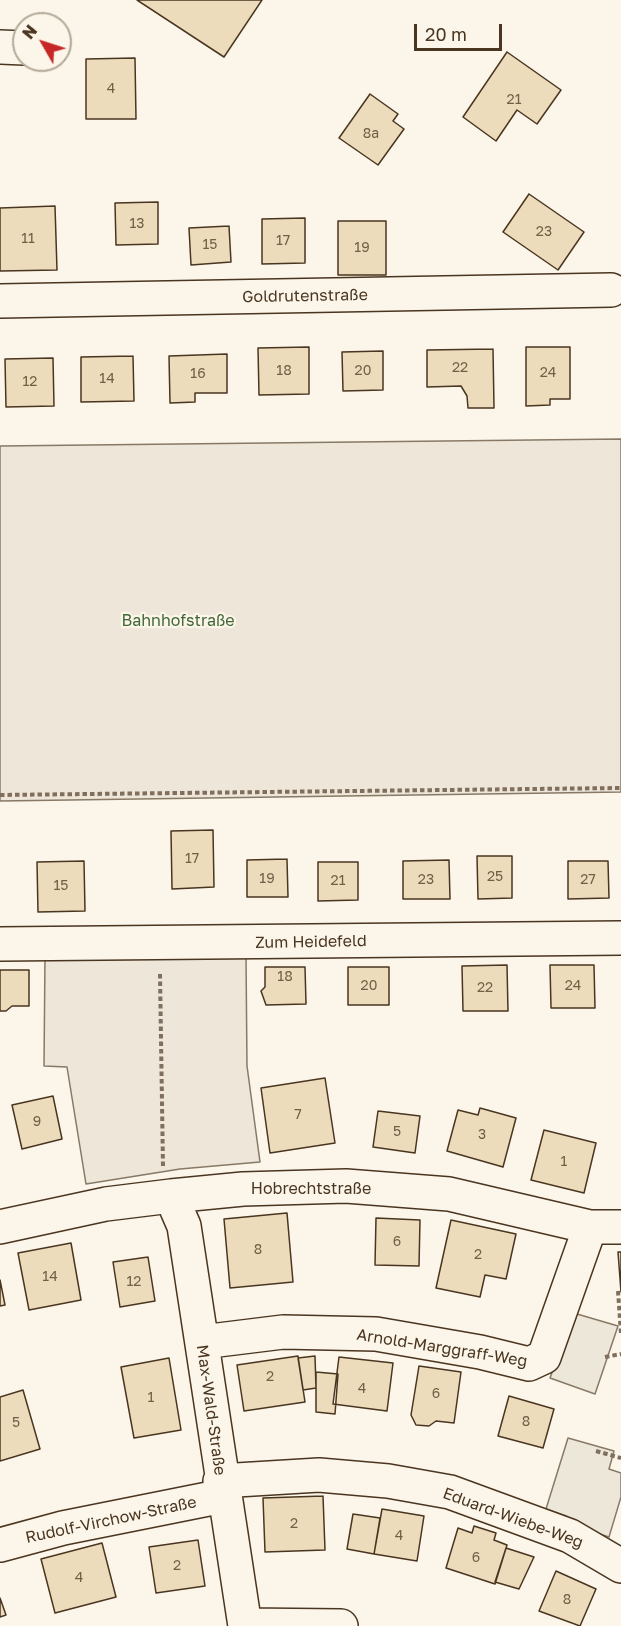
<!DOCTYPE html>
<html>
<head>
<meta charset="utf-8">
<style>
  body { margin:0 }
  #map { position:relative; width:621px; height:1626px; overflow:hidden; background:#fbf6e9; font-family:"Golos Text",sans-serif }
  canvas { display:block }
  .north { position:absolute; left:12px; top:12px; width:60px; height:60px; box-sizing:border-box; background:#fbf6e9; border:2px solid #b4a999; border-radius:50%; rotate:309deg; font-size:16px; font-weight:700; line-height:24px; text-align:center; color:#4a3520 }
  .north::after { content:''; display:block; margin:auto; width:21px; height:27px; background:#c62828; clip-path:polygon(50% 0,100% 100%,50% 72%,0 100%) }
  .scale { position:absolute; left:414px; top:24px; width:88px; height:27px; box-sizing:border-box; border:3px solid #4a3520; border-top:0; padding-left:8px; font-size:18px; line-height:21px; white-space:nowrap; color:#4a3520; -webkit-text-stroke:4px #fbf6e9; paint-order:stroke }
</style>
</head>
<body>
<div id="map">
<canvas width="621" height="1626"></canvas>
<div class="north">N</div>
<div class="scale">20 m</div>
</div>
<script>
const c = document.querySelector('canvas').getContext('2d');
c.lineJoin = 'round';
function paint(path, color) { c.fillStyle = color; c.fill(path, 'evenodd'); }
const poly = rows => new Path2D(rows.map(r => 'M' + r).join(''));
function strokePath(path, color, width, dash) { c.strokeStyle = color; c.lineWidth = width; c.lineCap = dash ? 'butt' : 'round'; c.setLineDash(dash || []); c.stroke(path); }
function write(font, color, halo, rows, align = 'center') {
  c.font = font + ' "Golos Text",sans-serif'; c.lineWidth = 4.5; c.setLineDash([]); c.textBaseline = 'middle'; c.strokeStyle = halo; c.fillStyle = color; for (const [text, x, y, turn = 0] of rows) {
    c.save(); c.translate(x, y); c.rotate((+turn || 0) * Math.PI / 180); c.textAlign = isNaN(turn) ? turn : align; if (halo) c.strokeText(text, 0, 0); c.fillText(text, 0, 0); c.restore();
  }
}
const green = poly([
  [621,439,621,792,0,801,0,446,621,439],
  [246,955,247,1066,260,1162,180,1169,86,1184,67,1067,44,1066,45,956,246,955]
]);
const parking = poly([
  [577,1314,618,1326,595,1394,550,1378,567,1332,570,1333,577,1314],
  [568,1438,614,1451,609,1469,621,1473,621,1497,609,1537,590,1531,566,1516,546,1509,568,1438]
]);
const building = poly([
  [137,0,262,0,224,57,137,0],
  [507,52,561,90,537,124,517,110,496,141,463,117,507,52],
  [135,58,136,119,86,119,86,59,135,58],
  [370,94,398,114,393,121,404,129,378,165,339,138,370,94],
  [529,194,584,232,558,270,503,232,529,194],
  [158,202,158,244,116,245,115,203,158,202],
  [55,206,57,270,0,271,0,208,55,206],
  [305,218,305,263,262,264,262,219,305,218],
  [338,221,386,221,386,275,338,275,338,221],
  [229,226,231,262,191,265,189,228,229,226],
  [309,347,309,394,259,395,258,348,309,347],
  [526,347,570,347,570,399,550,399,550,405,526,406,526,347],
  [493,349,494,408,468,408,467,396,461,386,427,387,427,350,493,349],
  [383,351,383,390,343,391,342,352,383,351],
  [227,354,227,393,195,393,195,402,170,403,169,356,227,354],
  [133,356,134,401,81,402,81,357,133,356],
  [53,358,54,406,6,407,5,359,53,358],
  [213,830,214,887,172,889,171,831,213,830],
  [477,856,512,856,512,898,478,899,477,856],
  [287,859,288,897,247,897,247,860,287,859],
  [449,860,450,899,403,899,403,861,449,860],
  [84,861,85,911,38,912,37,862,84,861],
  [568,861,608,861,609,898,568,899,568,861],
  [318,862,358,862,358,900,318,901,318,862],
  [507,965,508,1011,463,1011,462,966,507,965],
  [550,965,594,965,595,1008,551,1008,550,965],
  [265,967,305,967,306,1004,266,1005,261,991,265,987,265,967],
  [348,967,389,967,389,1005,348,1005,348,967],
  [0,970,29,970,29,1006,12,1006,6,1011,0,1011,0,970],
  [325,1078,335,1143,270,1153,261,1088,325,1078],
  [53,1096,62,1139,22,1149,12,1105,53,1096],
  [480,1108,516,1118,503,1167,447,1151,458,1110,478,1115,480,1108],
  [378,1111,420,1116,415,1153,373,1147,378,1111],
  [544,1130,596,1143,584,1193,531,1180,544,1130],
  [287,1213,293,1282,230,1288,224,1219,287,1213],
  [376,1218,420,1220,419,1266,375,1265,376,1218],
  [451,1220,516,1234,506,1279,485,1275,480,1297,436,1288,451,1220],
  [71,1243,81,1300,29,1310,18,1253,71,1243],
  [618,1252,621,1252,621,1292,618,1252],
  [148,1257,155,1301,120,1307,113,1262,148,1257],
  [0,1280,5,1305,0,1306,0,1280],
  [298,1356,305,1402,244,1411,237,1365,298,1356],
  [315,1356,316,1388,303,1390,298,1358,315,1356],
  [339,1357,393,1363,387,1411,333,1404,339,1357],
  [169,1358,181,1430,134,1438,121,1367,169,1358],
  [419,1366,461,1372,454,1423,436,1421,429,1426,416,1425,411,1415,419,1366],
  [316,1372,338,1374,335,1414,316,1412,316,1372],
  [23,1390,40,1449,0,1461,0,1397,23,1390],
  [509,1396,554,1409,543,1448,498,1436,509,1396],
  [323,1496,325,1550,265,1552,263,1498,323,1496],
  [382,1509,424,1516,417,1561,374,1554,382,1509],
  [353,1514,380,1518,374,1554,347,1549,353,1514],
  [474,1526,496,1533,494,1540,507,1545,495,1584,446,1568,458,1528,472,1533,474,1526],
  [198,1540,205,1586,156,1593,149,1547,198,1540],
  [102,1543,116,1597,55,1613,41,1559,102,1543],
  [506,1548,534,1557,519,1589,495,1582,506,1548],
  [556,1571,596,1589,580,1626,539,1611,556,1571],
  [0,1598,6,1615,0,1617,0,1598]
]);
const path = poly([
  [0,795,621,788],
  [160,974,163,1167],
  [618,1291,621,1334],
  [605,1357,621,1354],
  [596,1451,621,1458]
]);
const minor = poly([
  [0,47,24,48],
  [0,301,611,290],
  [0,944,621,938],
  [171,1196,184,1226,245,1626],
  [0,1227,106,1204,171,1196,243,1189,346,1186,449,1194,590,1227,621,1227],
  [202,1342,283,1332,376,1334,480,1352,529,1364,544,1357,590,1227],
  [220,1481,319,1475,388,1481,450,1492,570,1536,621,1566],
  [0,1545,63,1528,223,1496],
  [245,1625,341,1626]
]);
const numberNames = [
  ["4",111,89],
  ["21",514,100],
  ["8a",371,134],
  ["13",137,224],
  ["23",544,232],
  ["11",28,239],
  ["17",283,241],
  ["15",210,245],
  ["19",362,248],
  ["22",460,368],
  ["18",284,371],
  ["20",363,371],
  ["24",548,373],
  ["16",198,374],
  ["14",107,379],
  ["12",30,382],
  ["17",192,859],
  ["25",495,877],
  ["19",267,879],
  ["23",426,880],
  ["27",588,880],
  ["21",338,881],
  ["15",61,886],
  ["18",285,977],
  ["20",369,986],
  ["24",573,986],
  ["22",485,988],
  ["7",298,1115],
  ["9",37,1122],
  ["5",397,1132],
  ["3",482,1135],
  ["1",564,1162],
  ["6",397,1242],
  ["8",258,1250],
  ["2",478,1255],
  ["14",50,1277],
  ["12",134,1282],
  ["2",270,1377],
  ["4",362,1389],
  ["6",436,1394],
  ["1",151,1398],
  ["8",526,1422],
  ["5",16,1423],
  ["2",294,1524],
  ["4",399,1536],
  ["6",476,1558],
  ["2",177,1566],
  ["4",79,1578],
  ["8",567,1600]
];
const streetNames = [
  ["Goldrutenstraße",305,296,-1],
  ["Zum Heidefeld",311,942,-1],
  ["Hobrechtstraße",311,1189],
  ["Arnold-Marggraff-Weg",442,1348,9],
  ["Max-Wald-Straße",211,1410,82],
  ["Eduard-Wiebe-Weg",513,1518,20],
  ["Rudolf-Virchow-Straße",111,1520,-12]
];
const parkNames = [
  ["Bahnhofstraße",178,621]
];
paint(green, '#ede6d9');
strokePath(green, '#887966', 1.5);
paint(parking, '#ede7d9');
strokePath(parking, '#887966', 1.5);
paint(building, '#ecdcbc');
strokePath(building, '#4a3520', 1.5);
strokePath(minor, '#4a3520', 36);
strokePath(path, '#7f6f5c', 4, [4.5, 3]);
strokePath(minor, '#fbf6e9', 33);
write('14px', '#725f47', null, numberNames);
write('16px', '#4a3520', '#fbf6e9', streetNames);
write('16px', '#436837', '#fbf6e9', parkNames);
</script>
</body>
</html>
